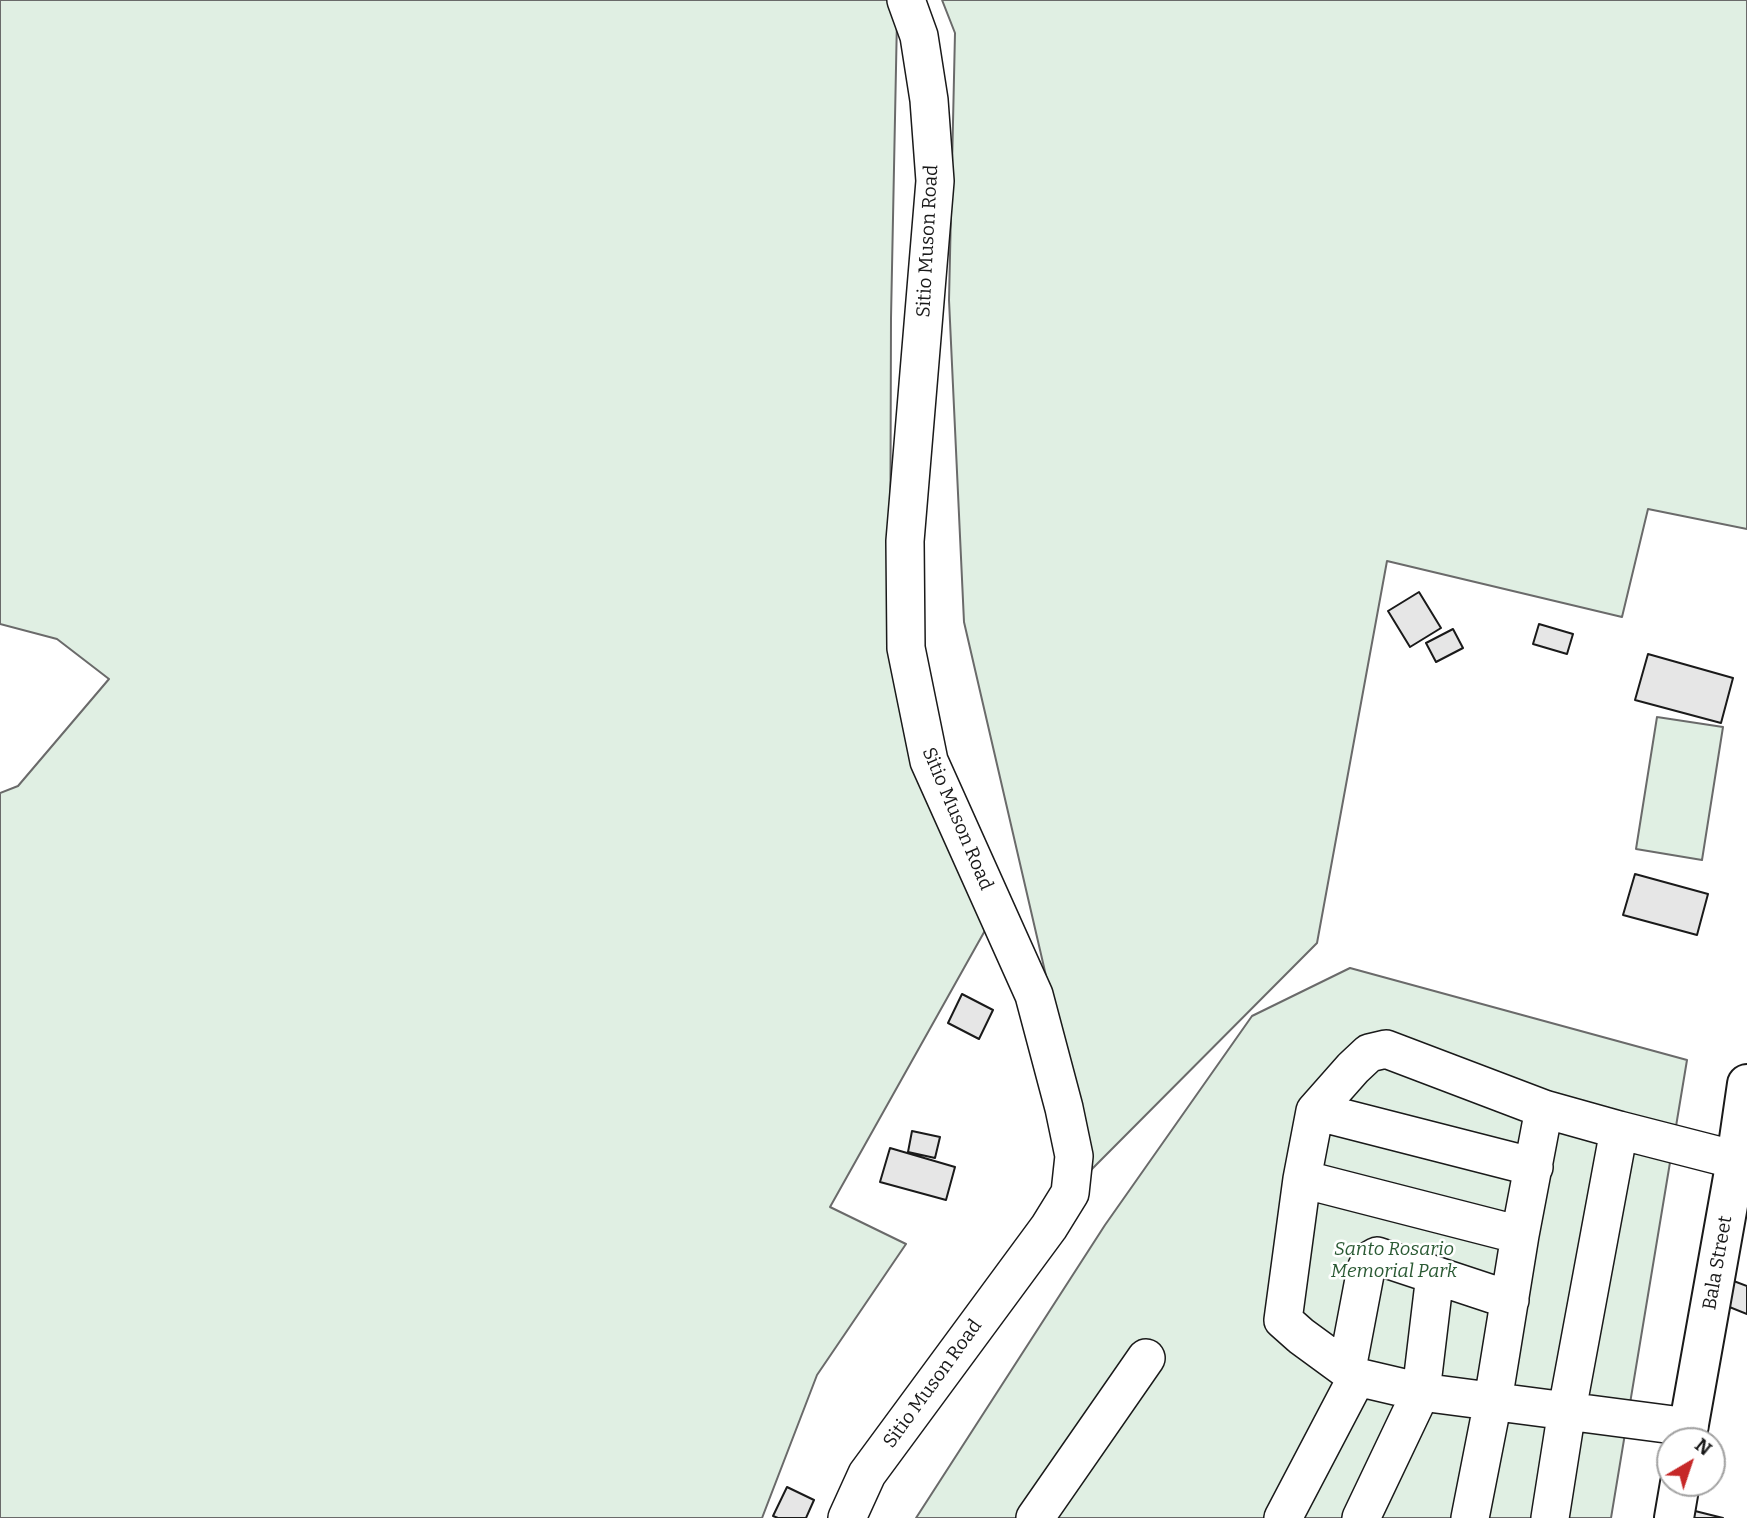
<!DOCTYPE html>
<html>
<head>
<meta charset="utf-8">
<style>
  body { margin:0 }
  #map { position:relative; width:1747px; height:1518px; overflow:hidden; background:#fff; font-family:Bitter,serif }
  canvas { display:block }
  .north { position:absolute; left:1656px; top:1427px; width:70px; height:70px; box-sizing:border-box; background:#fff; border:2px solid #a3a3a3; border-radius:50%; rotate:39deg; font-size:19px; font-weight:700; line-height:28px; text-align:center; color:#1a1a1a }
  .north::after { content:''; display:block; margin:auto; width:24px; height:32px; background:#c62828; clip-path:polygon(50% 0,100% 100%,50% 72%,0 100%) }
</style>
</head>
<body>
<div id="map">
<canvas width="1747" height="1518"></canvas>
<div class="north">N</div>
</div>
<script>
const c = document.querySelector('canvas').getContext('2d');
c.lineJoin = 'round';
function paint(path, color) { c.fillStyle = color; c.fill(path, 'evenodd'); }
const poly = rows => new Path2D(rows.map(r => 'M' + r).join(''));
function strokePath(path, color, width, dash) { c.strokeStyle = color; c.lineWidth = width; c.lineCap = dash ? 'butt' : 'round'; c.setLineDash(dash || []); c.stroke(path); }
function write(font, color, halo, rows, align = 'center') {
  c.font = font + ' Bitter,serif'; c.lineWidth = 5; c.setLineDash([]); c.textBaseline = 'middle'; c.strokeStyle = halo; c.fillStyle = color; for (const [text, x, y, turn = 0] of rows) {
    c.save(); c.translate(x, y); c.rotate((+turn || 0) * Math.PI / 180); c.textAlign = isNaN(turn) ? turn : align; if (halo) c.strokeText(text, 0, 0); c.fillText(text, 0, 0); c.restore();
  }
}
const green = poly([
  [0,0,891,0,897,18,891,318,890,644,992,918,830,1207,906,1244,817,1375,762,1518,0,1518,0,793,18,786,109,679,57,639,0,624,0,0],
  [942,0,1747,0,1747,529,1648,509,1622,617,1387,561,1317,943,1091,1170,964,622,949,300,955,33,942,0],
  [1657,717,1723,727,1702,860,1636,849,1657,717],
  [1350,968,1687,1060,1611,1518,916,1518,1105,1225,1252,1016,1350,968]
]);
const building = poly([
  [1419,592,1441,628,1410,647,1388,611,1419,592],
  [1539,624,1573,634,1567,654,1533,644,1539,624],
  [1453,629,1463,648,1436,662,1426,643,1453,629],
  [1648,654,1733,678,1721,723,1635,700,1648,654],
  [1635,874,1708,894,1697,935,1623,915,1635,874],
  [962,994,993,1010,979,1039,948,1023,962,994],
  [912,1131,940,1137,935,1158,908,1152,912,1131],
  [890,1148,955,1167,946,1200,880,1182,890,1148],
  [1731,1280,1747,1286,1747,1314,1722,1304,1731,1280],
  [787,1487,814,1500,806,1518,778,1518,773,1516,787,1487],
  [1695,1511,1723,1518,1693,1518,1695,1511]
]);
const minor = poly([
  [1315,1111,1534,1167],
  [1619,1130,1736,1160],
  [1302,1179,1520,1235],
  [1347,1369,1366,1269,1370,1260,1377,1256,1510,1300],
  [1357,1377,1301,1336,1283,1320,1302,1179,1315,1111,1353,1068,1369,1053,1386,1049,1544,1109,1619,1130,1567,1410,1550,1518],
  [847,1518,867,1474,1049,1227,1070,1193,1074,1156,1064,1108,1034,995,929,761,906,648,905,541,935,181,929,100,919,36,906,0],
  [1035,1518,1146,1358],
  [1283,1518,1357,1377,1421,1392,1689,1427],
  [1361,1518,1421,1392,1435,1275],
  [1470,1518,1493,1401,1520,1235,1544,1109]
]);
const major = poly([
  [1686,1441,1736,1160,1747,1084],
  [1674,1518,1680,1483]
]);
const streetNames = [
  ["Sitio Muson Road",928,241,-87],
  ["Sitio Muson Road",957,819,67],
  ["Bala Street",1718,1263,-80],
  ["Sitio Muson Road",933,1384,-54]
];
const parkNames = [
  ["Santo Rosario",1394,1250],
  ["Memorial Park",1394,1272]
];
paint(green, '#e0efe3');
strokePath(green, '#6a6a6a', 2);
paint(building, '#e6e6e6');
strokePath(building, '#1a1a1a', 2);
strokePath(minor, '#1a1a1a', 40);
strokePath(major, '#1a1a1a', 42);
strokePath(minor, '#fff', 37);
strokePath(major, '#fff', 38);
write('19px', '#1a1a1a', '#fff', streetNames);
write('italic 19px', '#2b5a34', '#fff', parkNames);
</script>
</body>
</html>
